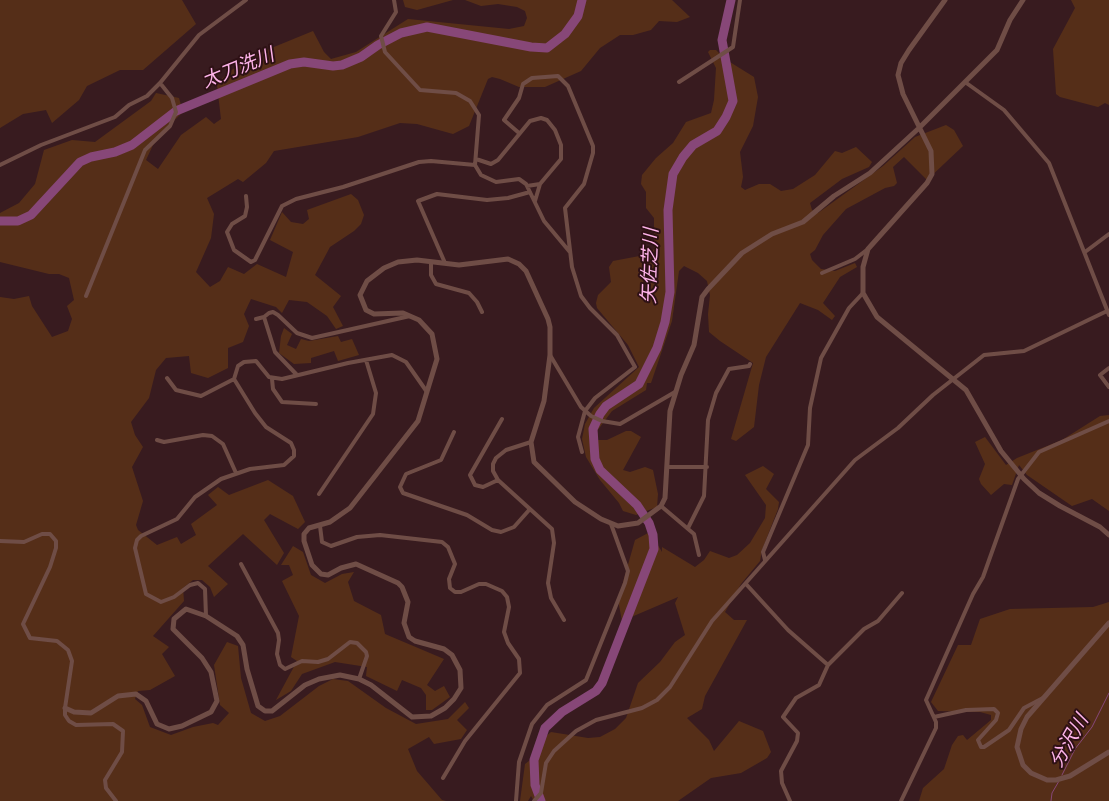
<!DOCTYPE html>
<html>
<head>
<meta charset="utf-8">
<style>
  body { margin:0 }
  canvas { display:block; background:#381b1f }
</style>
</head>
<body>
<canvas width="1109" height="801"></canvas>
<script>
const c = document.querySelector('canvas').getContext('2d');
c.lineJoin = 'round';
function paint(path, color) { c.fillStyle = color; c.fill(path, 'evenodd'); }
const poly = rows => new Path2D(rows.map(r => 'M' + r).join(''));
function strokePath(path, color, width, dash) { c.strokeStyle = color; c.lineWidth = width; c.lineCap = dash ? 'butt' : 'round'; c.setLineDash(dash || []); c.stroke(path); }
function write(font, color, halo, rows, align = 'center') {
  c.font = font + ' "Asap Condensed","Noto Sans JP",sans-serif'; c.lineWidth = 4; c.setLineDash([]); c.textBaseline = 'middle'; c.strokeStyle = halo; c.fillStyle = color; for (const [text, x, y, turn = 0] of rows) {
    c.save(); c.translate(x, y); c.rotate((+turn || 0) * Math.PI / 180); c.textAlign = isNaN(turn) ? turn : align; if (halo) c.strokeText(text, 0, 0); c.fillText(text, 0, 0); c.restore();
  }
}
const green = poly([
  [0,0,182,0,196,24,143,70,120,70,87,86,79,100,52,123,46,110,23,114,0,128],
  [403,0,453,0,417,10,405,7],
  [465,0,672,0,690,17,677,22,659,21,651,30,633,35,620,35,600,48,581,71,545,87,519,87,500,79,492,77,488,79,469,126,453,134,417,124,400,123,358,137,274,151,266,163,243,182,238,179,207,198,214,214,211,238,196,272,210,287,220,281,228,267,244,274,257,264,286,277,293,252,270,240,282,212,291,222,303,224,309,219,307,210,351,194,358,200,364,215,361,224,354,231,330,247,315,275,341,296,333,307,343,326,336,329,327,316,307,302,289,300,282,313,276,307,251,299,244,314,249,326,243,342,228,348,228,368,208,378,191,373,189,356,166,358,156,370,149,398,131,422,135,435,143,447,132,467,143,501,136,525,138,530,157,545,177,537,181,544,196,535,191,524,217,505,208,495,218,487,229,495,268,480,293,496,305,522,298,529,270,514,264,520,284,553,277,565,243,534,208,566,228,584,214,597,210,587,202,580,193,580,183,588,184,601,153,636,169,647,162,654,175,676,150,690,138,691,135,699,142,705,150,727,171,735,193,727,213,723,218,725,229,713,220,705,214,665,227,642,238,646,241,678,251,713,265,721,280,716,319,686,333,679,348,681,386,708,416,724,448,719,465,702,469,708,457,720,467,730,461,739,434,744,429,737,408,749,417,771,442,800,446,801,0,801,0,297,14,299,29,296,32,306,52,337,68,331,72,319,67,306,74,300,69,278,59,274,49,274,0,262,0,213,19,203,35,184,44,150,72,140,95,142,151,101,156,93,179,98,183,112,162,132,153,145,146,160,158,169,181,135,206,117,214,124,221,119,217,85,226,74,252,56,313,31,324,52,331,59,356,52,408,19,509,29,524,26,527,18,525,11,517,7,498,4,481,6],
  [1071,0,1109,0,1109,105,1105,103,1098,107,1060,97,1056,94,1053,49,1075,8],
  [710,50,716,50,725,59,754,77,758,97,753,126,740,152,743,177,741,187,745,190,759,184,770,184,781,191,793,189,815,175,835,151,842,153,856,147,872,162,869,167,842,179,810,203,812,210,818,213,883,166,915,137,946,125,954,130,963,146,927,180,904,157,893,167,897,183,894,186,885,188,846,209,823,235,815,250,810,254,812,260,821,269,835,271,855,263,857,267,840,277,823,303,835,316,832,320,818,310,800,303,766,357,759,385,754,427,736,441,731,439,753,363,720,341,709,332,708,314,710,295,707,281,698,273,684,266,679,271,672,321,651,383,647,383,646,390,612,411,597,431,598,440,607,440,626,431,631,431,641,437,623,470,630,472,645,467,653,470,658,494,657,507,636,515,623,511,619,503,600,480,586,457,582,439,585,424,594,408,639,367,628,345,597,308,596,303,598,295,611,282,609,267,613,261,650,254,654,249,654,218,646,208,646,192,641,184,642,175,656,158,673,143,686,122,711,113,714,100,716,68,708,52],
  [284,328,292,334,287,345,296,349,301,339,309,341,338,336,341,342,352,339,359,355,338,361,334,351,311,358,311,363,294,364,279,353,281,336],
  [1109,415,1109,511,1092,499,1072,506,1027,475,1019,465,1012,485,1004,484,991,495,981,484,979,479,985,464,975,442,985,437,1006,465,1017,458,1062,440,1100,416],
  [763,466,774,474,766,489,779,502,778,509,762,550,760,561,741,584,725,612,734,620,747,620,705,696,702,709,687,718,709,740,714,751,739,721,763,731,771,752,767,758,741,773,711,778,678,801,534,801,531,796,528,801,520,801,525,764,538,754,545,737,551,732,588,738,600,737,615,729,626,718,638,683,660,662,675,642,685,635,675,603,678,597,622,621,618,600,635,540,650,532,662,552,662,547,695,567,704,560,710,551,729,558,737,555,750,543,765,518,766,505,745,475],
  [293,546,303,552,311,575,325,583,342,574,354,572,348,582,354,601,381,615,385,634,444,659,427,685,435,691,444,686,450,697,432,710,426,710,426,695,421,688,402,680,397,691,366,676,367,667,335,662,302,674,291,691,276,700,297,661,291,657,299,616,282,581,293,575,289,565,281,565],
  [1109,602,1109,801,919,801,923,788,944,769,952,745,958,736,963,735,967,740,991,720,991,715,980,712,938,711,931,702,958,645,971,645,980,619,1010,609,1093,607]
]);
const stream = poly([
  [1062,775,1075,749,1092,727,1109,693],
  [1051,801,1052,793,1059,781]
]);
const river = poly([
  [0,221,18,221,31,215,80,162,91,157,115,152,132,145,176,111,290,64,304,62,333,66,342,65,361,57,378,45,401,33,427,27,531,47,547,48,565,34,578,16,582,0],
  [541,801,535,785,534,760,545,728,562,712,596,691,602,683,654,549,653,535,649,523,637,505,600,470,595,459,593,429,600,414,606,406,639,384,657,348,665,322,670,292,668,210,673,174,683,157,693,145,717,131,726,117,733,101,722,40,731,0]
]);
const minor = poly([
  [394,0,396,12,381,36,385,52,420,90,456,93,470,101,479,115,475,165,481,175,496,182,519,179,526,184,544,221,569,251],
  [679,82,733,47,740,0],
  [965,82,1004,110,1049,163,1109,315],
  [519,133,504,120,519,98,523,84,532,78,558,76,568,86,593,146,593,153,584,184,565,208,572,267,581,296,590,308,617,335,635,367,595,398,585,411,578,437,582,452],
  [476,159,491,164,498,160,530,121,541,118,547,120,555,130,561,145,561,159,540,184,527,186],
  [0,165,41,145,115,117,129,105,147,96,160,83,199,35,246,0],
  [246,196,247,207,245,216,232,224,227,232,234,250,251,262,255,260,282,206,296,199,343,187,419,162,431,161,475,165],
  [535,201,540,184],
  [1085,252,1109,234],
  [431,262,431,275,436,284,469,293,477,302,482,312],
  [445,263,418,201,437,194,487,200,508,198,530,192],
  [822,273,855,259,868,249],
  [86,296,145,150,170,126,176,112,172,98,160,83],
  [256,319,264,317],
  [550,355,581,407,591,416,602,421,620,424,675,392],
  [1109,368,1100,375,1109,387],
  [297,375,275,352,264,317,269,313,273,312,278,315,297,333,312,338,410,316],
  [167,378,176,390,201,396,234,379],
  [272,379,273,389,282,402,316,404],
  [454,432,441,460,406,474,400,487,403,493,467,515,492,530,501,532,514,527,530,509],
  [157,440,164,442,203,435,212,436,223,444,236,473],
  [531,442,506,450,496,458,493,464,493,471,498,480,552,529,554,543,548,583,551,598,564,620],
  [667,467,707,467],
  [498,480,483,487,475,485,470,475,502,419],
  [319,494,373,414,376,393,366,360],
  [661,506,694,534,699,555],
  [320,526,322,542,331,546,357,537,380,535,442,542,448,547,455,564,449,579,450,588,455,592,461,592,479,584,486,584,502,591,507,597,509,607,504,632,508,643,519,659,520,673,465,741,443,778],
  [688,528,704,496,708,420,716,393,729,369,749,366,750,364],
  [0,541,24,542,42,534,50,534,56,541,56,548,50,567,23,624,30,638,57,641,68,650,72,661,65,708,65,715,69,721,76,725,113,724,123,731,122,752,105,780,106,788,116,801],
  [765,560,763,552,808,445,810,408,821,358,849,308,863,293],
  [241,564,278,633,279,640,277,654,280,665,285,669,302,661,318,662,328,659,350,642,357,643,366,652,367,656,359,679],
  [746,584,788,630,828,665],
  [206,616,205,589,198,583,190,585,174,597,161,602,146,594,135,548,137,540,141,536,177,519,195,497,221,479,250,469,284,465,294,456,294,450,291,443,266,427,255,413,234,379,238,366,244,362,256,361,269,377,282,379,348,363,392,355,406,362,427,392],
  [934,717,966,710,994,709,998,713,996,720,978,740,981,747,984,747,1009,730,1024,708,1043,698],
  [516,801,519,762,532,724,547,705,586,680,625,583,628,571,611,524],
  [534,801,541,793,546,763,554,751,576,731,596,720,642,708,657,700,670,687,712,621,855,460,898,428,933,395,984,355,1024,351,1107,311],
  [790,801,782,783,781,771,797,741,798,733,783,717,796,698,819,685,828,665,864,629,878,621,902,593],
  [901,801,936,728,936,722,926,700,973,594,983,577,1018,479,1039,452,1109,421]
]);
const tertiary = poly([
  [945,0,909,50,901,63,898,75,903,94,931,151,932,174,927,183,868,249,863,267,863,293,877,317,966,390,1001,451,1024,479,1039,493,1060,506,1100,527,1109,535],
  [1109,623,1027,717,1021,729,1017,747,1023,765,1031,773,1047,780,1056,780,1070,776,1109,752],
  [65,708,74,712,91,713,118,696,136,694,146,701,157,724,169,729,182,726,211,712,217,701,211,672,202,658,173,629,174,619,186,609,206,616,237,636,243,645,247,669,258,706,265,711,272,711,305,685,319,679,340,675,359,679,371,685,412,717,431,716,445,708,454,699,461,688,460,670,452,655,444,649,415,641,409,637,404,623,408,602,402,587,398,583,356,564,341,568,328,575,321,574,312,565,304,541,304,534,309,528,330,522,350,508,418,421,437,359,432,334,419,320,403,313,374,314,366,310,360,295,367,281,384,268,398,262,417,260,459,265,508,259,519,264,526,271,548,319,550,327,550,355,544,401,531,442,534,462,575,502,601,519,618,526,638,523,661,506,665,498,670,411,681,375,694,345,702,297,708,289,742,253,772,234,803,222,834,196,870,173,919,128,997,50,1010,20,1023,0]
]);
const waterNames = [
  ["太刀洗川",238,68,-22],
  ["矢佐芝川",650,266,-88],
  ["分沢川",1069,741,-60]
];
paint(green, '#552e18');
strokePath(stream, '#874778', 1);
strokePath(river, '#874778', 9);
strokePath(minor, '#6f4d46', 4);
strokePath(tertiary, '#6f4d46', 5);
write('italic 19px', '#fdb3e9', '#2e1115', waterNames);
</script>
</body>
</html>
